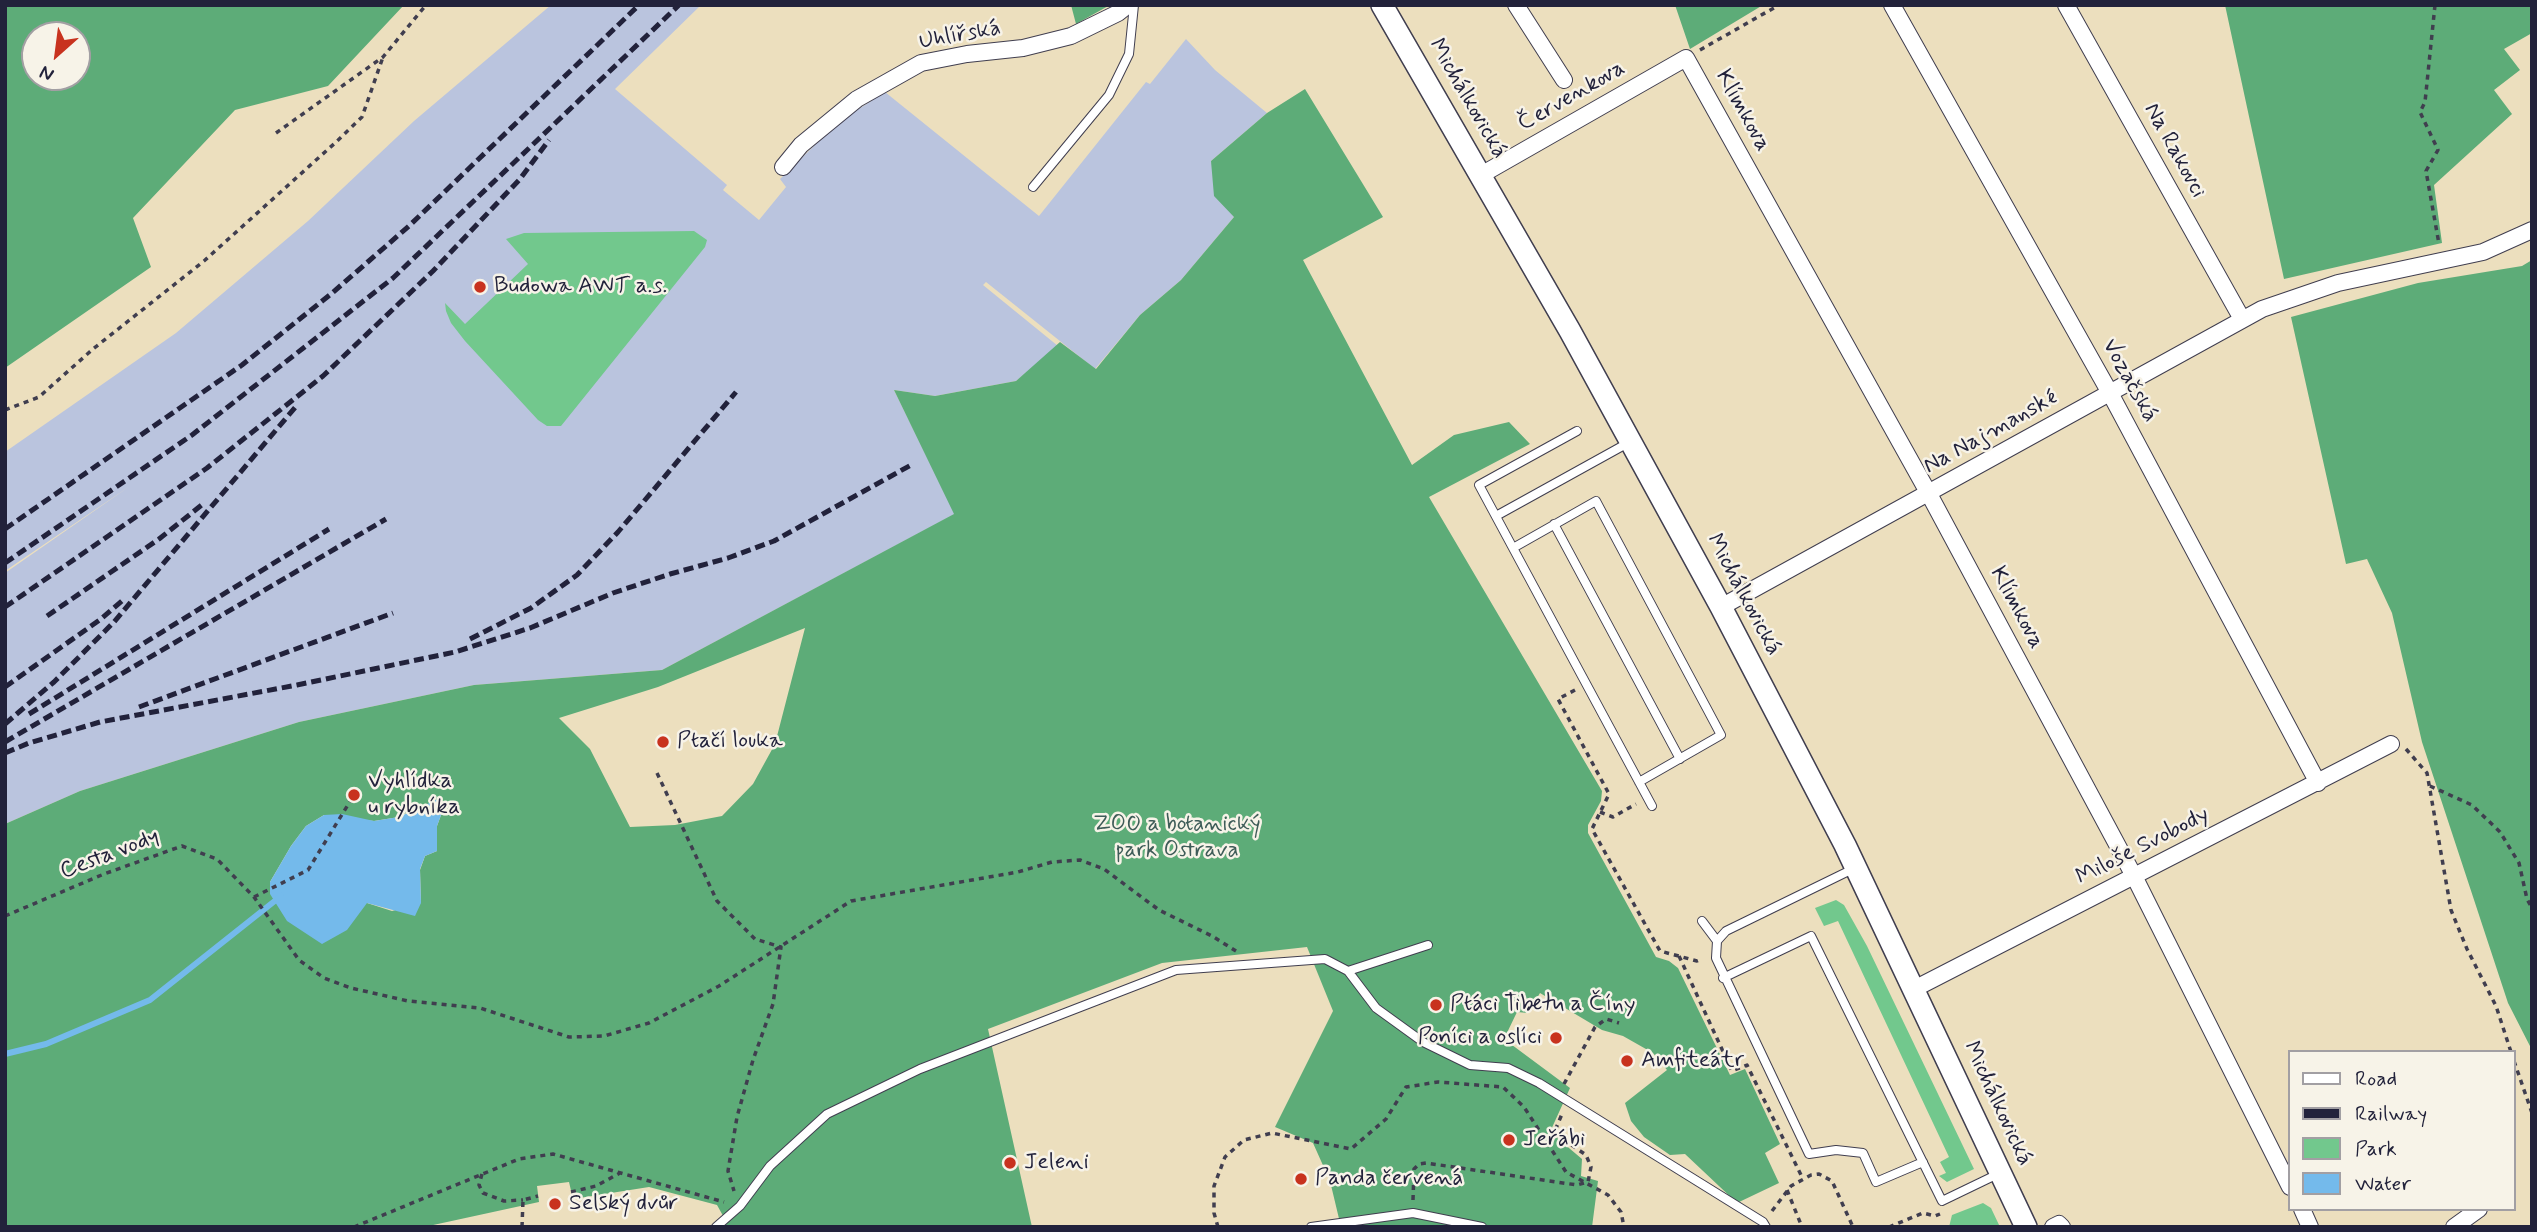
<!DOCTYPE html>
<html>
<head>
<meta charset="utf-8">
<style>
  body { margin:0 }
  #map { position:relative; width:2537px; height:1232px; overflow:hidden; background:#ecdfbe; font-family:Mynerve,sans-serif }
  canvas { display:block }
  .frame { position:absolute; inset:0; border:7px solid #22223b; pointer-events:none }
  .legend { position:absolute; left:2288px; top:1050px; width:228px; height:161px; box-sizing:border-box; background:#f7f3e8; border:2px solid #a29fa3; margin:0; padding:9px 12px; list-style:none; font-size:21px; color:#22223b }
  .legend li { display:flex; align-items:center; gap:14px; height:35px }
  .legend b { width:35px; border:2px solid #a29fa3 }
  .north { position:absolute; left:21px; top:21px; width:70px; height:70px; box-sizing:border-box; background:#f7f3e8; border:2px solid #a29fa3; border-radius:50%; rotate:208deg; font-size:19px; font-weight:700; line-height:28px; text-align:center; color:#22223b }
  .north::after { content:''; display:block; margin:auto; width:24px; height:32px; background:#c8321e; clip-path:polygon(50% 0,100% 100%,50% 72%,0 100%) }
</style>
</head>
<body>
<div id="map">
<canvas width="2537" height="1232"></canvas>
<div class="frame"></div>
<ul class="legend">
<li><b style="height:9px;background:#fff"></b>Road</li>
<li><b style="height:9px;background:#22223b"></b>Railway</li>
<li><b style="height:19px;background:#72c88d"></b>Park</li>
<li><b style="height:19px;background:#74baeb"></b>Water</li>
</ul>
<div class="north">N</div>
</div>
<script>
const c = document.querySelector('canvas').getContext('2d');
c.lineJoin = 'round';
function paint(path, color) { c.fillStyle = color; c.fill(path, 'evenodd'); }
const poly = rows => new Path2D(rows.map(r => 'M' + r).join(''));
function strokePath(path, color, width, dash) { c.strokeStyle = color; c.lineWidth = width; c.lineCap = dash ? 'butt' : 'round'; c.setLineDash(dash || []); c.stroke(path); }
function write(font, color, halo, rows, align = 'center') {
  c.font = font + ' Mynerve,sans-serif'; c.lineWidth = 5; c.setLineDash([]); c.textBaseline = 'middle'; c.strokeStyle = halo; c.fillStyle = color; for (const [text, x, y, turn = 0] of rows) {
    c.save(); c.translate(x, y); c.rotate((+turn || 0) * Math.PI / 180); c.textAlign = isNaN(turn) ? turn : align; if (halo) c.strokeText(text, 0, 0); c.fillText(text, 0, 0); c.restore();
  }
}
const industrial = poly([
  [551,5,701,5,615,89,727,185,723,190,759,220,786,187,780,179,817,143,854,112,885,92,1039,216,1146,82,1150,84,1186,39,1215,70,1267,113,1211,161,1234,217,1181,280,1140,315,1095,369,986,282,983,285,1058,346,1016,381,935,396,894,390,955,514,662,670,474,685,299,722,80,791,5,824,5,573,130,486,5,571,5,452,176,333,308,221,414,121]
]);
const green = poly([
  [694,231,707,240,705,247,561,426,547,426,538,420,465,341,451,323,446,311,445,303,465,324,528,264,506,239,524,233],
  [1836,900,1844,905,1867,946,1974,1169,1947,1182,1939,1176,1946,1173,1940,1162,1949,1157,1838,921,1824,926,1815,908],
  [1983,1203,1991,1208,2000,1227,1949,1227,1952,1215]
]);
const forest = poly([
  [5,5,404,5,328,86,235,110,133,218,151,267,5,368],
  [77,35,77,77,35,77,35,35],
  [1071,5,1110,5,1076,24],
  [1675,5,1763,5,1690,49],
  [2225,5,2532,5,2532,33,2504,49,2520,70,2494,90,2512,114,2434,185,2442,243,2284,279],
  [1305,89,1383,217,1303,260,1412,465,1454,435,1509,422,1530,444,1429,497,1602,791,1601,801,1588,825,1588,833,1656,957,1669,961,1678,968,1730,1075,1745,1069,1780,1144,1765,1153,1779,1183,1737,1203,1685,1154,1670,1155,1644,1137,1631,1121,1625,1103,1667,1070,1653,1053,1623,1036,1602,1030,1540,993,1528,1013,1517,1012,1504,1039,1570,1088,1550,1132,1582,1159,1581,1176,1598,1181,1592,1227,1341,1227,1330,1181,1313,1143,1275,1127,1333,1011,1307,947,1162,963,988,1029,1032,1227,723,1227,727,1223,717,1205,649,1187,573,1199,569,1182,537,1186,539,1202,424,1227,5,1227,5,824,80,791,299,722,474,685,662,670,954,514,894,390,935,396,1016,381,1060,342,1096,369,1140,315,1181,280,1234,217,1214,196,1211,161,1267,113],
  [805,628,775,744,753,784,722,816,675,825,630,827,590,749,559,718,658,687],
  [444,807,437,826,437,851,425,856,420,870,421,903,392,911,367,903,270,882,291,846,306,826,324,815,374,821,399,817,413,809],
  [2532,260,2532,1050,2508,1003,2422,742,2392,613,2367,559,2346,564,2291,317,2418,283,2522,266]
]);
const water = poly([
  [438,799,444,807,437,826,437,851,425,856,420,869,421,903,415,916,367,903,347,930,322,944,287,921,270,894,270,882,291,846,306,826,324,815,342,814,374,821,399,817]
]);
const stream = poly([
  [5,1054,46,1044,150,1000,281,896]
]);
const path = poly([
  [2435,5,2425,102,2420,112,2438,150,2426,171,2439,244],
  [1700,50,1779,5],
  [276,133,383,57,426,5],
  [5,410,39,397,93,349,204,261,335,143,362,117,383,57],
  [1575,690,1558,699,1609,794,1592,829,1660,951,1697,961,1702,959],
  [2406,749,2427,773,2451,910,2467,949,2496,1006,2511,1052],
  [657,773,717,901,755,939,781,947,773,1004,753,1060,737,1117,728,1171,734,1191],
  [2430,786,2472,805,2500,832,2519,863,2527,899,2532,908],
  [1600,812,1613,817,1636,804],
  [254,897,308,870,354,795],
  [5,916,104,874,182,846,217,859,254,897,299,960,324,978,351,988,408,1001,480,1008,569,1037,604,1036,649,1023,719,986,851,901,1018,872,1052,862,1080,860,1104,869,1159,910,1212,936,1236,951],
  [1679,956,1732,1071,1747,1065,1803,1179],
  [2514,1061,2532,1113],
  [1564,1084,1595,1027,1606,1019,1619,1023],
  [482,1174,479,1185,483,1193,504,1201,523,1200],
  [1787,1190,1802,1227],
  [571,1192,596,1186,620,1173],
  [1413,1200,1414,1169,1419,1164,1426,1163,1577,1185,1588,1182,1591,1167,1586,1155,1554,1133,1562,1114],
  [1772,1211,1791,1186,1811,1175,1819,1174,1832,1181,1853,1227],
  [354,1227,519,1159,553,1154,724,1202],
  [522,1227,523,1200,538,1196],
  [1218,1227,1214,1213,1214,1186,1225,1157,1244,1140,1272,1133,1351,1149,1386,1119,1406,1087,1438,1082,1503,1087,1524,1107,1566,1172,1608,1195,1621,1212,1624,1227],
  [1889,1227,1923,1213,1935,1216,1940,1214]
]);
const service = poly([
  [1033,187,1109,95,1129,54,1134,5],
  [1577,431,1479,485,1652,806],
  [1496,516,1628,443],
  [1554,524,1680,759],
  [1513,548,1596,501,1721,735,1639,782],
  [1855,868,1726,931,1717,941,1716,958,1809,1154,1836,1150,1863,1153,1876,1182,1923,1162],
  [1702,921,1717,941],
  [1348,971,1428,945],
  [1723,978,1811,936,1942,1201,1998,1174],
  [716,1227,740,1206,770,1166,827,1114,920,1069,1176,970,1325,959,1348,971,1376,1008,1423,1042,1470,1065,1508,1068,1539,1083,1763,1222,1766,1227],
  [1311,1227,1413,1213,1482,1227]
]);
const minor = poly([
  [1516,5,1564,80],
  [1892,5,2110,393,2318,783],
  [2066,5,2242,319],
  [783,167,801,145,857,99,921,63,967,54,1023,48,1071,36,1118,13,1128,5],
  [1481,175,1686,58,1929,494,2135,878,2290,1187],
  [1721,607,2262,309,2338,283,2483,252,2532,230],
  [1914,989,2391,744],
  [2302,1209,2310,1227],
  [2053,1227,2059,1224,2062,1227],
  [2454,1227,2479,1209]
]);
const tertiary = poly([
  [1382,5,1570,331,1721,607,1845,845,2026,1227]
]);
const rail = poly([
  [5,529,242,365,331,294,409,226,639,5],
  [5,563,192,435,393,278,679,5],
  [5,607,207,468,323,376,433,271,520,179,549,140],
  [47,616,159,539,203,504],
  [470,639,531,608,577,575,618,532,736,392],
  [5,687,101,619,123,600],
  [139,707,393,613],
  [29,714,329,529],
  [5,724,54,682,114,622,298,404],
  [5,742,386,519],
  [5,753,29,743,100,722,297,685,455,652,530,628,613,593,670,574,728,558,774,541,911,465]
]);
const markers = [
  [480,287,7,"#c8321e"],
  [663,742,7,"#c8321e"],
  [354,795,7,"#c8321e"],
  [1436,1005,7,"#c8321e"],
  [1556,1038,7,"#c8321e"],
  [1627,1061,7,"#c8321e"],
  [1509,1140,7,"#c8321e"],
  [1010,1163,7,"#c8321e"],
  [1301,1179,7,"#c8321e"],
  [555,1204,7,"#c8321e"]
];
const streetNames = [
  ["Uhlířská",960,36,-10],
  ["Červenkova",1572,97,-30],
  ["Michálkovická",1467,99,60],
  ["Klímkova",1742,111,61],
  ["Na Rakovci",2174,151,61],
  ["Vozačská",2129,381,61],
  ["Na Najmanské",1991,433,-29],
  ["Michálkovická",1743,595,62],
  ["Klímkova",2016,608,62],
  ["Miloše Svobody",2143,847,-27],
  ["Cesta vody",110,855,-21],
  ["Michálkovická",1997,1104,65]
];
const poiNames = [
  ["Budowa AWT a.s.",494,287],
  ["Ptačí louka",677,742],
  ["Vyhlídka",368,782],
  ["u rybníka",368,808],
  ["Ptáci Tibetu a Číny",1450,1005],
  ["Poníci a oslíci",1542,1038,"right"],
  ["Amfiteátr",1641,1061],
  ["Jeřábi",1523,1140],
  ["Jeleni",1024,1163],
  ["Panda červená",1315,1179],
  ["Selský dvůr",569,1204]
];
const parkNames = [
  ["ZOO a botanický",1177,825],
  ["park Ostrava",1177,851]
];
paint(industrial, '#bac4de');
paint(green, '#72c88d');
paint(forest, '#5dac78');
paint(water, '#74baeb');
strokePath(stream, '#74baeb', 6);
strokePath(service, '#403e4f', 10);
strokePath(minor, '#403e4f', 18);
strokePath(tertiary, '#403e4f', 24);
strokePath(path, '#403e4f', 3.5, [5, 5]);
strokePath(service, '#fff', 8);
strokePath(minor, '#fff', 16);
strokePath(tertiary, '#fff', 21);
strokePath(rail, '#22223b', 5, [10, 5]);
for (const [x, y, r, color] of markers) { const dot = new Path2D(); dot.arc(x, y, r, 0, 2 * Math.PI); c.fillStyle = color; c.fill(dot); strokePath(dot, '#f7f3e8', 2.5); }
write('23px', '#22223b', '#f7f3e8', streetNames);
write('23px', '#22223b', '#f7f3e8', poiNames, 'left');
write('23px', '#3e5c58', '#f7f3e8', parkNames);
</script>
</body>
</html>
